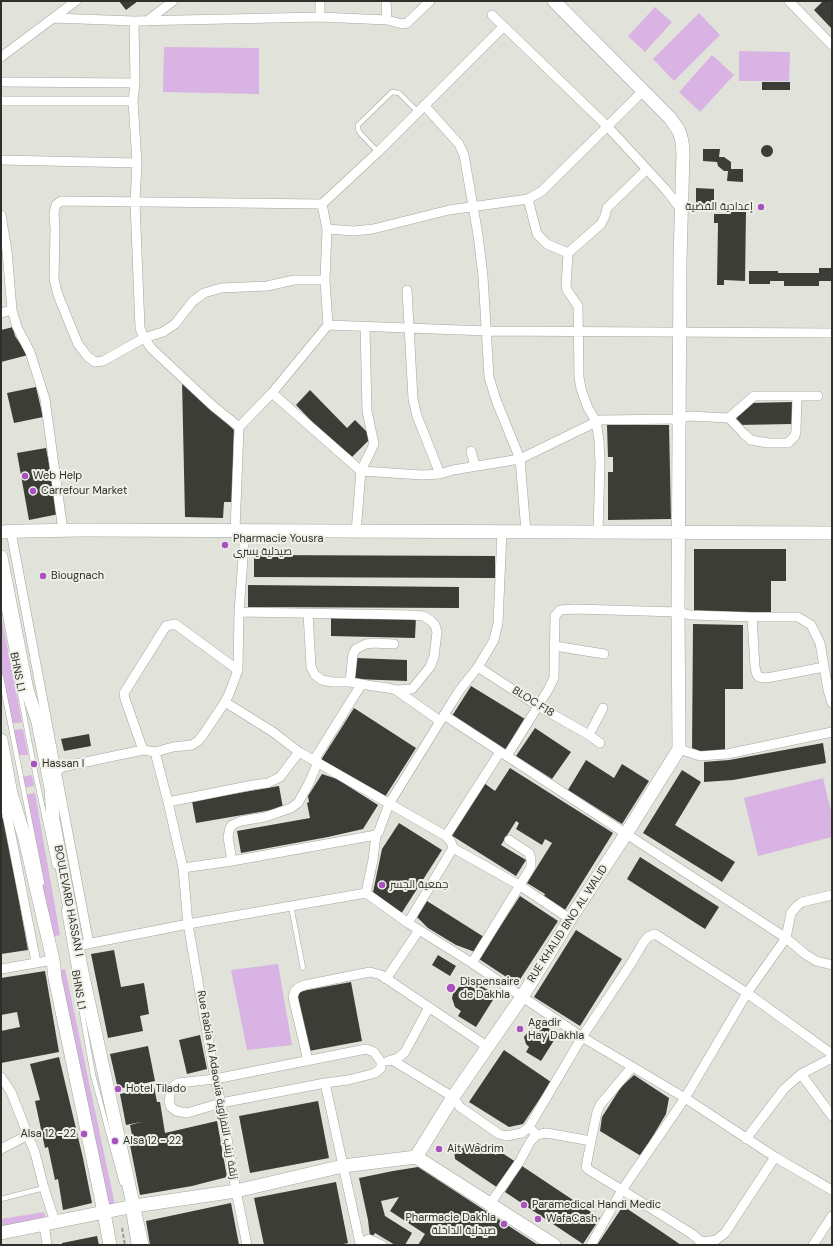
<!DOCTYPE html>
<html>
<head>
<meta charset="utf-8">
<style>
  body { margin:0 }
  #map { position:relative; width:833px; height:1246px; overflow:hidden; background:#e1e3da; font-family:"DM Sans",sans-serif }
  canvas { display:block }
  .frame { position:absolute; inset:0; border:2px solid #2e2f2b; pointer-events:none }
</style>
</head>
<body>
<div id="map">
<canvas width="833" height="1246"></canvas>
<div class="frame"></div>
</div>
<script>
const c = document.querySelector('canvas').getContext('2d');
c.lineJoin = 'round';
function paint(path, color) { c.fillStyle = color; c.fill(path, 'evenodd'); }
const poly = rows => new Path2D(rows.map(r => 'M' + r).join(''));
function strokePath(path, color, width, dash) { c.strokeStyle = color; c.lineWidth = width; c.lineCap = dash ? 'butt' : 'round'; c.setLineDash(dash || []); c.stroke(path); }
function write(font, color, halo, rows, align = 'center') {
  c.font = font + ' "DM Sans",Cairo,sans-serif'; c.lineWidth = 4; c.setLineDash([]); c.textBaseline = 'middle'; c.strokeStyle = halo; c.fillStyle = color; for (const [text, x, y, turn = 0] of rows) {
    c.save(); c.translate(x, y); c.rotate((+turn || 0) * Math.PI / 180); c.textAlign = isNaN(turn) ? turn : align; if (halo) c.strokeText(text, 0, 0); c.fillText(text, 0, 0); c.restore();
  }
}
const green = poly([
  [655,7,672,22,645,52,628,36],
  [699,13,720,35,674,81,653,59],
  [164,47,259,48,259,94,163,92],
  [739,51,790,52,789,81,739,81],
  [712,55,734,75,700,112,679,92],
  [1,615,22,722,11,724,1,677],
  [23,729,28,755,17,755,12,730],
  [32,775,34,786,23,788,21,777],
  [823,778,832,815,832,837,758,856,744,798],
  [35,793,60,935,52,937,24,795],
  [278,964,292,1045,247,1050,231,970],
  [65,969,115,1205,105,1208,56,971],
  [44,1212,46,1218,1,1228,1,1219]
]);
const building = poly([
  [119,1,138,1,126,10],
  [823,1,832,1,832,29,814,10],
  [762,82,790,82,790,90,762,90],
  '761 151a6 6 0 1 1 12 0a6 6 0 1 1-12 0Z',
  [703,149,720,149,719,157,724,157,731,162,731,169,743,169,743,182,727,181,728,171,724,171,718,166,717,162,703,161],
  [696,188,714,189,714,209,696,209],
  [730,211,746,211,745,281,724,280,724,285,717,285,718,223,714,223,714,214,730,214],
  [819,268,832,268,832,281,819,281,819,286,784,286,784,281,770,281,770,284,749,284,749,271,778,271,778,273,819,273],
  [13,327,15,336,28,355,1,362,1,330],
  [182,380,234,430,232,502,224,502,223,518,185,517],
  [36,387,43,417,14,423,7,393],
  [310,390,347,428,355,420,372,437,349,460,296,405],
  [792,402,792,424,737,425,734,421,749,403],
  [607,425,669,425,671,519,608,520,608,472,613,472,613,457,608,457],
  [46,448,59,514,29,520,17,453],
  [694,549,786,549,786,581,771,581,771,612,694,612],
  [254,555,495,556,495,578,254,577],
  [248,585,459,587,459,608,248,607],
  [331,615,416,617,415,638,331,636],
  [693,624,743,625,743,689,725,689,725,752,692,752],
  [356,658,407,660,407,681,355,679],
  [471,686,525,719,506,750,452,716],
  [354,708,416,748,383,800,321,760],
  [535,728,571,752,552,779,516,756],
  [89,734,91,746,64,751,61,739],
  [823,743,826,763,733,780,704,782,704,762,729,760],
  [586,760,614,778,622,764,649,781,622,824,568,790],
  [510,768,613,833,565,910,544,896,545,894,527,883,552,843,545,839,542,845,516,829,519,823,516,821,501,845,526,860,516,876,451,835,484,783,495,791],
  [682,770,701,782,675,825,735,862,722,882,643,833],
  [322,774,337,779,378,805,363,829,328,837,241,853,237,831,310,818,307,803,309,802,308,796],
  [279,786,283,808,196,823,192,801],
  [1,818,4,818,28,950,1,954],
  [399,823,442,850,401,914,372,897,382,849],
  [640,857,719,907,705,929,627,879],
  [520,896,558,921,517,984,479,959],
  [427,901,484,937,475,952,456,945,428,928,417,917],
  [576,930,622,959,580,1026,534,997],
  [114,950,121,987,144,983,149,1014,140,1016,143,1031,108,1038,91,954],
  [438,955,456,966,450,976,432,965],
  [45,971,59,1052,1,1063,1,1031,20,1027,17,1012,1,1015,1,978],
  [351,982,362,1041,309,1051,297,992],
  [478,984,496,995,476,1027,458,1016,461,1011,455,1007,452,998,453,994,459,987,468,985,475,989],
  [543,1025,558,1034,541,1061,526,1052,529,1047,526,1044,524,1037,528,1032,530,1030,534,1030,538,1032],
  [200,1035,207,1069,187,1074,179,1040],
  [148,1046,155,1081,118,1089,110,1054],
  [504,1050,551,1082,523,1124,509,1127,469,1102],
  [59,1057,83,1158,92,1203,63,1210,58,1179,55,1180,48,1147,45,1148,35,1101,40,1100,30,1064],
  [634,1075,669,1098,666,1114,641,1156,600,1131,602,1117,621,1087],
  [154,1087,157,1102,160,1102,165,1133,217,1121,227,1177,192,1186,140,1195,129,1140,133,1140,130,1125,141,1122,126,1125,120,1094],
  [318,1101,329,1158,250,1173,239,1116],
  [478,1143,496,1155,499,1151,516,1162,498,1188,455,1159,454,1147],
  [522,1166,600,1218,583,1244,505,1192],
  [418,1167,538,1245,418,1245,425,1234,390,1211,399,1197,381,1201,385,1216,412,1233,405,1245,395,1245,375,1233,372,1237,370,1237,368,1220,359,1178,393,1171],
  [336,1182,348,1243,339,1245,264,1245,254,1198],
  [231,1203,239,1245,150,1245,146,1221],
  [623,1206,662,1232,681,1245,597,1245],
  [97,1236,99,1245,62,1245,62,1243]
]);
const path = poly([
  [122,1228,125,1245]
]);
const lane = poly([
  [378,152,360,133,358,129,358,125,392,92,399,93,418,112],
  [1,593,35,772,55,866],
  [1,677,42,883],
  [291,906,303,968],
  [64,910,93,1075,122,1183],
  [1,1199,44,1188],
  [128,1209,134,1245]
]);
const street = poly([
  [386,1,387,20],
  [789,1,832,45],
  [492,15,607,126,666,190,682,211],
  [320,17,320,1],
  [53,18,134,21,320,17,387,20,402,24,407,23,430,1],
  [134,21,135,83,133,101,137,163,135,202,140,328,144,338,152,349,213,406,239,427],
  [147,21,173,1],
  [1,57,76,1],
  [1,82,135,83],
  [1,101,133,101],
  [424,105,459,144,464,155,478,235,483,276,489,377,496,400,520,459,526,532],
  [1,160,137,163],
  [528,199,537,234,547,244,568,253],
  [1,215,7,251,12,310,17,327,30,352,45,399,63,531],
  [327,229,354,231,373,229,449,210,528,199,542,191,643,91],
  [325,280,294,280,267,286,221,288,204,293,193,301,175,324,163,332,144,338,103,361,95,362,88,357,78,344,58,295,54,279,55,229,54,213,56,205,61,201,322,204,378,152,503,27],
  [407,290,413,399,417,416,440,474],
  [1,313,12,310],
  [328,325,487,331,832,333],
  [365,327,367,411,374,444,361,471,422,475,440,474,453,470,520,459,600,420,679,419,689,416,729,418,744,434,751,440,768,443,788,443,795,436,796,431,797,396],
  [272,393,361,471,356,532],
  [729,418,754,396,818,396],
  [471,451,475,466],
  [235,531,239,427,272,393,328,325,325,280,327,229,322,204],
  [245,531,239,612,238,670,229,694,225,702,273,732,299,752,446,836,451,842,453,848,408,923],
  [11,532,89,944],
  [598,532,600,463,599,440,596,421,588,408,581,389,579,377,578,306,567,290,566,286,568,253,601,224,605,216,607,208,646,170],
  [239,612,413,615,423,616,430,620,435,625,437,632,434,657,430,667,412,689,396,690],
  [308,613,311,667,315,675,322,680,332,682,350,682,373,686,388,688,396,690,440,721],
  [752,617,755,667,757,675,759,677,765,678,772,677,824,667],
  [555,646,604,654],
  [478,667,538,706,589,735,600,743],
  [350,682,353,654,356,649,366,644,373,643,394,644],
  [444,715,786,938,805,954,816,961,832,965],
  [589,735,603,708],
  [679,749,700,756,727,754,832,732],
  [143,750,125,699,124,693,166,626,175,624,238,670],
  [155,752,168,802,183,868,188,924,215,1079,221,1103,236,1191,247,1245],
  [507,756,548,690,554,678,555,616,560,610,575,609,678,612,690,615,752,617,798,617,811,625,820,643,828,690,832,703],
  [314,760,361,685],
  [53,775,62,767,143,750,155,752,173,747,192,745,198,741,203,735,225,702],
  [1,784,36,962],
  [168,802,253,785,268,783,280,777,299,752],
  [446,836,500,752],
  [453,848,519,885,570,919],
  [232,861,376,835],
  [183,868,232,861,228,837,230,828,232,825,241,821,265,817,291,808,295,805,298,803,309,783,318,762],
  [366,893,373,860,376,835,379,831,389,804,444,715,459,691,478,667,494,640,498,623,502,532],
  [77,946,188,924,366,893,408,923,472,963,582,1037,685,1098,775,1157,832,1190],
  [472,963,531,867,531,859,529,853,509,840],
  [1,969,53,960],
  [386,979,419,930],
  [366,1049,374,1052,381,1062,381,1068,375,1073,368,1075,348,1080,325,1083,221,1103,187,1113,176,1111,171,1107,169,1102,171,1088,178,1083,215,1079,366,1049],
  [392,1060,453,1097,460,1107,499,1134,506,1136,522,1133,529,1127,582,1037,632,962,643,943,648,937,655,934,747,993,832,1054],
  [308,1061,293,997,295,991,298,988,305,985,370,972,381,975,488,1047],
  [388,1061,398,1058,405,1052,429,1007],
  [801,1074,832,1116],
  [1,1077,11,1092,35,1153,44,1188,55,1222],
  [325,1083,360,1243,369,1239,382,1245],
  [536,1135,546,1133,558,1135,591,1141,597,1112,600,1105,632,1067],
  [746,1139,784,1089,801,1074,832,1058],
  [591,1141,586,1167,589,1170,622,1190,692,1234,699,1240,704,1242,716,1240,725,1233,775,1157],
  [1,1149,28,1135],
  [490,1204,520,1161,530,1142,536,1135,533,1131],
  [44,1224,47,1245],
  [591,1245,622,1190,685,1098,747,993,786,938,791,913,797,906,802,902,832,895],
  [813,1245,832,1216]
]);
const secondary = poly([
  [1,532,24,531,83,530,832,533],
  [1,557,27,690,38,722,51,788,53,820,82,972,142,1245],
  [1,740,11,794,24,835,53,960,55,978,102,1202,110,1245],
  [416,1157,453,1097,522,997,570,919,626,834,679,749,678,608,680,260,683,153,682,141,679,131,670,118,554,1],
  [416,1157,554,1245],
  [1,1233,134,1206,236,1191,343,1166,416,1157]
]);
const markers = [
  [761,207,4,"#a852bf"],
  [25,476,4,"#a852bf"],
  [33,491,4,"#a852bf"],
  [225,545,4,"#a852bf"],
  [43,576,4,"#a852bf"],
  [34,764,4,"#a852bf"],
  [382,885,4,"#a852bf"],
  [451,988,5,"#a852bf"],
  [520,1029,4,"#a852bf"],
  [118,1089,4,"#a852bf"],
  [84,1134,4,"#a852bf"],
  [115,1141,4,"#a852bf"],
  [439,1149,4,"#a852bf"],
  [524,1205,4,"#a852bf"],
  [538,1219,4,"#a852bf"],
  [504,1224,4,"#a852bf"]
];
const poiNames = [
  ["إعدادية الفضية",753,207,"right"],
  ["Web Help",33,476],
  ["Carrefour Market",41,491],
  ["Pharmacie Yousra",233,539],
  ["صيدلية يسرى",233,552],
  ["Biougnach",51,576],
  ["Hassan I",42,764],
  ["جمعية الجسر",390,885],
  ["Dispensaire",460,982],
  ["de Dakhla",460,995],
  ["Agadir",528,1023],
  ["Hay Dakhla",528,1036],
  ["Hotel Tilado",126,1089],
  ["Alsa 12 -22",76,1134,"right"],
  ["Alsa 12 - 22",123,1141],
  ["Ait Wadrim",447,1149],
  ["Paramedical Handi Medic",532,1205],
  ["Pharmacie Dakhla",496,1218,"right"],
  ["صيدلية الداخلة",496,1231,"right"],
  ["WafaCash",546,1219]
];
const streetNames = [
  ["BHNS L1",17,672,79],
  ["BLOC F18",533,702,32],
  ["BOULEVARD HASSAN I",68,901,79],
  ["RUE KHALID BNO AL WALID",568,924,-57],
  ["BHNS L1",78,990,80],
  ["Rue Rabia Al Adaouia زنقة زينب النفزاوية",217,1085,80]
];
paint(green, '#d8b3e3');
paint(building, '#3b3d36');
strokePath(lane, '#a4a59d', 5.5);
strokePath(street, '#a4a59d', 10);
strokePath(secondary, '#a4a59d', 14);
strokePath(path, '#999b94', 2, [4, 2]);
strokePath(lane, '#fff', 4.5);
strokePath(street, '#fff', 9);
strokePath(secondary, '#fff', 13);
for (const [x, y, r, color] of markers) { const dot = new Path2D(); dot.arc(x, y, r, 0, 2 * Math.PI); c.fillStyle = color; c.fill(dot); strokePath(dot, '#eef0e8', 1.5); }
write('11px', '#2e2f2b', '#eef0e8', poiNames, 'left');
write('11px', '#2e2f2b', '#eef0e8', streetNames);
</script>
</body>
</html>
